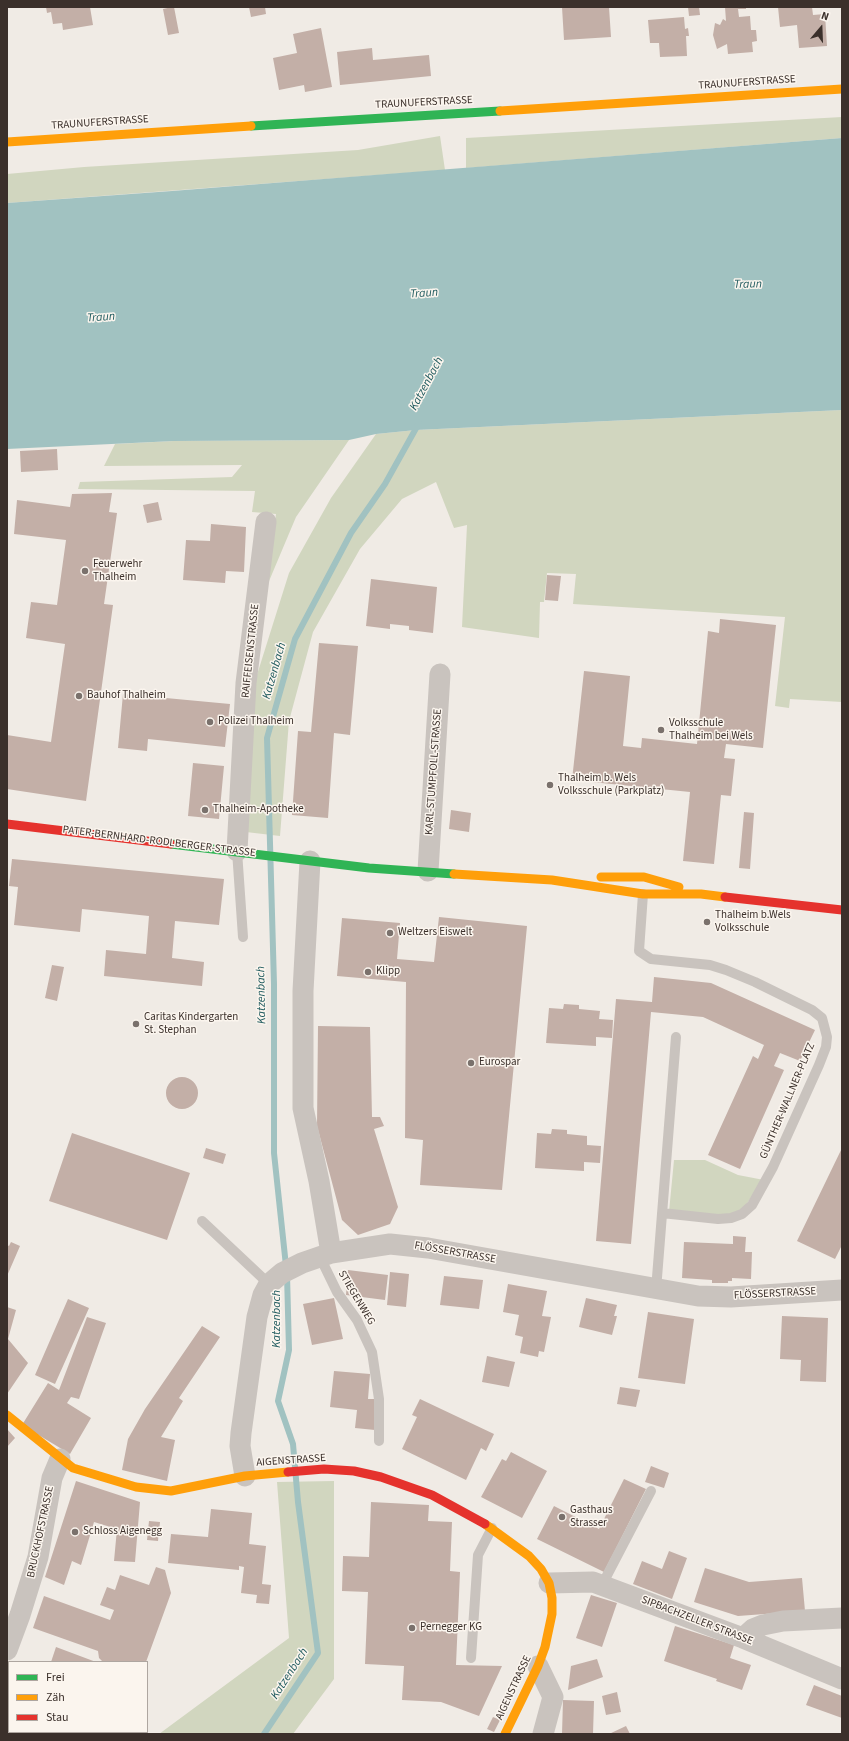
<!DOCTYPE html>
<html>
<head>
<meta charset="utf-8">
<style>
  body { margin:0 }
  #map { position:relative; width:849px; height:1741px; overflow:hidden; background:#f0ebe5; font-family:"Source Sans 3",sans-serif }
  canvas { display:block }
  .frame { position:absolute; inset:0; border:8px solid #3b302b; pointer-events:none }
  .legend { position:absolute; left:8px; top:1661px; width:140px; height:72px; box-sizing:border-box; background:#fbf5ee; border:1px solid #aea6a0; margin:0; padding:5px 7px; list-style:none; font-size:12px; color:#3b302b }
  .legend li { display:flex; align-items:center; gap:8px; height:20px }
  .legend b { width:20px; border:1px solid #aea6a0 }
  .north { position:absolute; left:801px; top:8px; width:40px; height:40px; -webkit-text-stroke:3px #fbf5ee; paint-order:stroke; rotate:19deg; font-size:11px; font-weight:700; line-height:16px; text-align:center; color:#3b302b }
  .north::after { content:''; display:block; margin:auto; width:14px; height:18px; background:#3b302b; clip-path:polygon(50% 0,100% 100%,50% 72%,0 100%) }
</style>
</head>
<body>
<div id="map">
<canvas width="849" height="1741"></canvas>
<div class="frame"></div>
<ul class="legend">
<li><b style="height:5px;background:#30b455"></b>Frei</li>
<li><b style="height:5px;background:#ff9f0a"></b>Zäh</li>
<li><b style="height:5px;background:#e5322d"></b>Stau</li>
</ul>
<div class="north">N</div>
</div>
<script>
const c = document.querySelector('canvas').getContext('2d');
c.lineJoin = 'round';
function paint(path, color) { c.fillStyle = color; c.fill(path, 'evenodd'); }
const poly = rows => new Path2D(rows.map(r => 'M' + r).join(''));
function strokePath(path, color, width, dash) { c.strokeStyle = color; c.lineWidth = width; c.lineCap = dash ? 'butt' : 'round'; c.setLineDash(dash || []); c.stroke(path); }
function write(font, color, halo, rows, align = 'center') {
  c.font = font + ' "Source Sans 3",sans-serif'; c.lineWidth = 3; c.setLineDash([]); c.textBaseline = 'middle'; c.strokeStyle = halo; c.fillStyle = color; for (const [text, x, y, turn = 0] of rows) {
    c.save(); c.translate(x, y); c.rotate((+turn || 0) * Math.PI / 180); c.textAlign = isNaN(turn) ? turn : align; if (halo) c.strokeText(text, 0, 0); c.fillText(text, 0, 0); c.restore();
  }
}
const green = poly([
  [842,117,842,138,466,168,466,138],
  [440,136,445,170,7,203,7,174,84,167,358,150],
  [842,410,842,702,790,699,789,708,775,706,785,617,573,604,576,574,547,573,544,602,540,602,539,638,462,627,467,525,454,528,436,482,402,499,360,549,313,632,289,721,280,836,246,832,256,678,289,573,331,498,376,434,416,430],
  [349,440,296,517,264,593,276,514,252,512,255,491,78,489,80,482,232,477,242,465,104,466,115,444,174,441],
  [674,1160,705,1160,738,1175,764,1180,737,1217,669,1212],
  [334,1481,334,1679,293,1734,159,1734,289,1638,277,1482]
]);
const water = poly([
  [842,138,842,410,416,430,376,434,349,440,174,441,7,449,7,203,172,191]
]);
const stream = poly([
  [286,1266,274,1153,274,984,267,738,295,639,351,533,385,484,419,423],
  [264,1734,318,1653,298,1502,293,1444,278,1401,289,1350,287,1275]
]);
const building = poly([
  [46,7,90,7,93,25,63,30,62,23,53,24,51,12,47,13],
  [172,7,174,7,179,33,168,35,163,9],
  [249,7,265,7,266,14,251,17],
  [562,7,609,7,611,37,564,40],
  [688,7,699,7,700,15,689,16],
  [725,7,746,7,746,9,738,9,739,17,750,16,751,30,756,30,757,41,752,42,753,52,728,54,727,44,717,49,713,35,715,23,720,25,723,19,726,21],
  [778,7,812,7,813,15,825,14,827,46,799,48,797,25,780,27],
  [684,17,685,29,688,28,689,36,686,36,687,56,660,57,659,43,650,43,648,20],
  [321,28,332,87,305,92,304,85,279,90,273,58,297,53,293,34],
  [372,48,373,60,429,55,431,76,340,85,337,52],
  [57,449,58,470,21,472,20,451],
  [112,493,109,512,117,513,104,604,113,605,86,801,7,789,7,735,51,742,65,644,26,638,31,602,57,605,66,540,14,534,17,500,70,507,72,494],
  [158,502,162,520,147,523,143,505],
  [211,524,246,527,244,572,226,571,225,583,183,580,186,540,210,541],
  [547,575,561,576,558,601,545,600],
  [371,579,437,587,433,633,409,630,409,626,390,624,390,629,366,626],
  [720,619,776,625,763,748,726,744,724,758,735,759,731,796,721,795,714,864,683,861,690,792,572,780,584,671,630,676,623,746,641,748,642,738,697,744,708,631,719,633],
  [319,643,358,646,350,735,334,733,328,818,292,815,298,731,311,732],
  [123,694,230,704,225,747,148,739,147,751,118,748],
  [193,763,224,766,219,819,188,816],
  [451,810,471,813,469,832,449,829],
  [744,812,754,813,750,869,739,868],
  [12,859,224,879,219,925,175,921,172,958,204,962,202,986,104,976,106,950,146,954,149,916,82,909,80,932,14,925,18,887,9,886],
  [439,917,527,926,502,1190,420,1185,423,1140,405,1138,406,982,337,976,342,918,400,923,397,959,434,962],
  [52,965,64,967,57,1001,45,998],
  [654,977,711,983,815,1030,800,1061,780,1053,774,1066,784,1070,740,1169,708,1155,753,1056,758,1059,764,1045,703,1017,651,1012,631,1244,596,1241,616,999,652,1002],
  [564,1004,579,1005,579,1009,600,1011,599,1019,613,1020,612,1038,596,1037,596,1046,546,1043,549,1008,563,1009],
  [318,1026,370,1027,372,1117,380,1117,384,1126,374,1129,398,1207,390,1224,358,1235,342,1220,317,1126],
  '166 1093a16 16 0 1 1 32 0a16 16 0 1 1-32 0Z',
  [552,1129,567,1130,567,1134,587,1136,587,1145,601,1146,600,1163,584,1162,584,1171,535,1168,537,1133,551,1134],
  [72,1133,190,1173,167,1240,49,1201],
  [206,1148,226,1154,223,1164,203,1158],
  [842,1148,842,1245,835,1259,797,1241],
  [733,1236,746,1237,745,1252,752,1252,751,1279,732,1278,732,1281,728,1281,728,1283,712,1283,712,1280,682,1278,684,1242,733,1244],
  [11,1242,20,1246,7,1276,7,1245,9,1246],
  [348,1270,388,1275,385,1300,346,1295],
  [390,1272,409,1274,406,1307,387,1305],
  [444,1276,483,1280,479,1309,440,1305],
  [508,1284,547,1291,542,1316,551,1317,544,1352,539,1351,538,1357,520,1353,523,1337,515,1335,519,1315,503,1312],
  [334,1298,343,1339,312,1345,303,1304],
  [586,1298,617,1305,614,1316,617,1316,612,1335,579,1327],
  [68,1299,89,1308,55,1384,35,1375],
  [7,1307,16,1310,8,1339,28,1363,7,1394],
  [648,1312,694,1319,685,1384,638,1378],
  [782,1316,828,1318,826,1382,800,1381,801,1360,780,1359],
  [87,1317,106,1323,79,1399,71,1397,67,1403,91,1418,70,1454,22,1425,48,1383,59,1390],
  [202,1326,220,1337,179,1398,183,1401,161,1437,175,1440,167,1481,122,1470,128,1439,145,1409],
  [487,1356,515,1362,509,1387,482,1382],
  [334,1371,370,1374,368,1399,378,1399,375,1430,355,1428,357,1410,330,1407],
  [620,1387,640,1390,636,1407,617,1404],
  [420,1399,494,1434,486,1451,481,1448,466,1480,402,1449,417,1417,412,1415],
  [7,1429,15,1438,7,1447],
  [511,1452,547,1471,522,1518,481,1497,502,1459,506,1461],
  [651,1466,669,1473,664,1488,645,1482],
  [624,1479,646,1489,604,1572,537,1539,554,1506,599,1529],
  [76,1481,140,1502,135,1562,114,1561,117,1529,94,1522,81,1565,72,1561,64,1585,45,1577],
  [371,1502,429,1505,428,1521,452,1522,450,1571,460,1572,456,1665,502,1666,479,1716,441,1702,402,1700,404,1666,365,1664,368,1592,342,1591,343,1556,369,1557],
  [211,1509,252,1513,249,1544,266,1546,262,1584,271,1585,269,1604,256,1603,257,1595,241,1593,244,1567,239,1566,239,1570,168,1563,171,1534,208,1537],
  [149,1521,160,1522,158,1541,147,1540],
  [669,1551,687,1558,672,1599,633,1584,642,1561,662,1569],
  [156,1567,165,1570,171,1593,146,1662,103,1662,99,1658,98,1651,33,1628,44,1596,110,1620,114,1610,100,1605,107,1587,115,1590,120,1575,149,1585],
  [705,1568,749,1582,802,1578,805,1611,738,1616,694,1602],
  [591,1595,617,1603,602,1647,576,1638],
  [675,1626,734,1645,730,1658,751,1665,742,1690,716,1681,717,1679,664,1661],
  [56,1647,96,1662,51,1662],
  [597,1659,603,1677,568,1690,571,1666],
  [814,1685,842,1696,842,1718,806,1705],
  [617,1692,621,1712,606,1715,602,1696],
  [563,1700,594,1701,593,1734,562,1734],
  [493,1717,500,1720,494,1732,487,1729],
  [626,1726,630,1734,609,1734]
]);
const lane = poly([
  [237,851,243,937],
  [643,894,639,951,651,959,710,965,726,970,755,982,812,1010,822,1018,827,1037,826,1047,819,1065,773,1167,752,1205,742,1214,731,1218,718,1219,662,1213],
  [202,1221,269,1284],
  [320,1257,337,1292,357,1320,372,1352,379,1399,379,1441],
  [656,1290,676,1037],
  [602,1585,651,1491],
  [471,1658,478,1555,492,1528]
]);
const street = poly([
  [237,851,246,683,266,522],
  [310,861,303,991,303,1108,319,1181,331,1253],
  [428,871,440,674],
  [245,1476,240,1446,241,1433,257,1317,263,1295,269,1284,282,1273,302,1263,331,1253,390,1244,428,1248,698,1296,731,1297,842,1290],
  [549,1583,593,1582,743,1638,842,1679],
  [743,1638,753,1629,763,1625,783,1621,842,1618],
  [7,1650,20,1615,38,1557,52,1478,60,1459],
  [538,1666,553,1697,543,1734]
]);
const fast = poly([
  [251,126,500,111],
  [171,844,369,868,454,874]
]);
const slow = poly([
  [500,111,842,89],
  [7,142,251,126],
  [454,874,552,880,643,894,701,894,725,897],
  [601,877,644,877,679,887],
  [7,1415,73,1468,136,1487,171,1491,245,1476,288,1472],
  [485,1524,529,1556,541,1569,549,1583,552,1598,552,1614,545,1647,538,1666,505,1734]
]);
const jam = poly([
  [7,824,171,844],
  [725,897,842,910],
  [288,1472,324,1469,354,1471,381,1477,432,1495,485,1524]
]);
const markers = [
  [85,571,4,"#7a716c"],
  [79,696,4,"#7a716c"],
  [210,722,4,"#7a716c"],
  [661,730,4,"#7a716c"],
  [550,785,4,"#7a716c"],
  [205,810,4,"#7a716c"],
  [707,922,4,"#7a716c"],
  [390,933,4,"#7a716c"],
  [368,972,4,"#7a716c"],
  [136,1024,4,"#7a716c"],
  [471,1063,4,"#7a716c"],
  [562,1517,4,"#7a716c"],
  [75,1532,4,"#7a716c"],
  [412,1628,4,"#7a716c"]
];
const streetNames = [
  ["TRAUNUFERSTRASSE",747,83,-4],
  ["TRAUNUFERSTRASSE",424,103,-3],
  ["TRAUNUFERSTRASSE",100,123,-4],
  ["RAIFFEISENSTRASSE",251,651,-84],
  ["KARL-STUMPFOLL-STRASSE",434,772,-86],
  ["PATER-BERNHARD-RODLBERGER-STRASSE",159,842,7],
  ["GÜNTHER-WALLNER-PLATZ",788,1101,-67],
  ["FLÖSSERSTRASSE",455,1253,10],
  ["FLÖSSERSTRASSE",775,1294,-3],
  ["STIEGENWEG",356,1298,59],
  ["AIGENSTRASSE",291,1461,-4],
  ["BRUCKHOFSTRASSE",41,1532,-78],
  ["SIPBACHZELLER STRASSE",697,1621,21],
  ["AIGENSTRASSE",514,1688,-65]
];
const poiNames = [
  ["Feuerwehr",93,565],
  ["Thalheim",93,578],
  ["Bauhof Thalheim",87,696],
  ["Polizei Thalheim",218,722],
  ["Volksschule",669,724],
  ["Thalheim bei Wels",669,737],
  ["Thalheim b. Wels",558,779],
  ["Volksschule (Parkplatz)",558,792],
  ["Thalheim-Apotheke",213,810],
  ["Thalheim b.Wels",715,916],
  ["Volksschule",715,929],
  ["Weltzers Eiswelt",398,933],
  ["Klipp",376,972],
  ["Caritas Kindergarten",144,1018],
  ["St. Stephan",144,1031],
  ["Eurospar",479,1063],
  ["Gasthaus",570,1511],
  ["Strasser",570,1524],
  ["Schloss Aigenegg",83,1532],
  ["Pernegger KG",420,1628]
];
const waterNames = [
  ["Traun",748,285,-1],
  ["Traun",424,294,-4],
  ["Traun",101,318,-4],
  ["Katzenbach",427,384,-62],
  ["Katzenbach",275,671,-74],
  ["Katzenbach",262,995,-91],
  ["Katzenbach",277,1319,-90],
  ["Katzenbach",290,1674,-57]
];
paint(green, '#d1d6bf');
paint(water, '#a1c2c1');
strokePath(stream, '#a1c2c1', 6);
paint(building, '#c3afa7');
strokePath(lane, '#c9c3be', 10);
strokePath(street, '#c9c3be', 21);
strokePath(fast, '#30b455', 9);
strokePath(slow, '#ff9f0a', 9);
strokePath(jam, '#e5322d', 9);
for (const [x, y, r, color] of markers) { const dot = new Path2D(); dot.arc(x, y, r, 0, 2 * Math.PI); c.fillStyle = color; c.fill(dot); strokePath(dot, '#fbf5ee', 1.5); }
write('11px', '#3b302b', '#fbf5ee', streetNames);
write('11px', '#3b302b', '#fbf5ee', poiNames, 'left');
write('italic 12px', '#1f5a5e', '#fbf5ee', waterNames);
</script>
</body>
</html>
